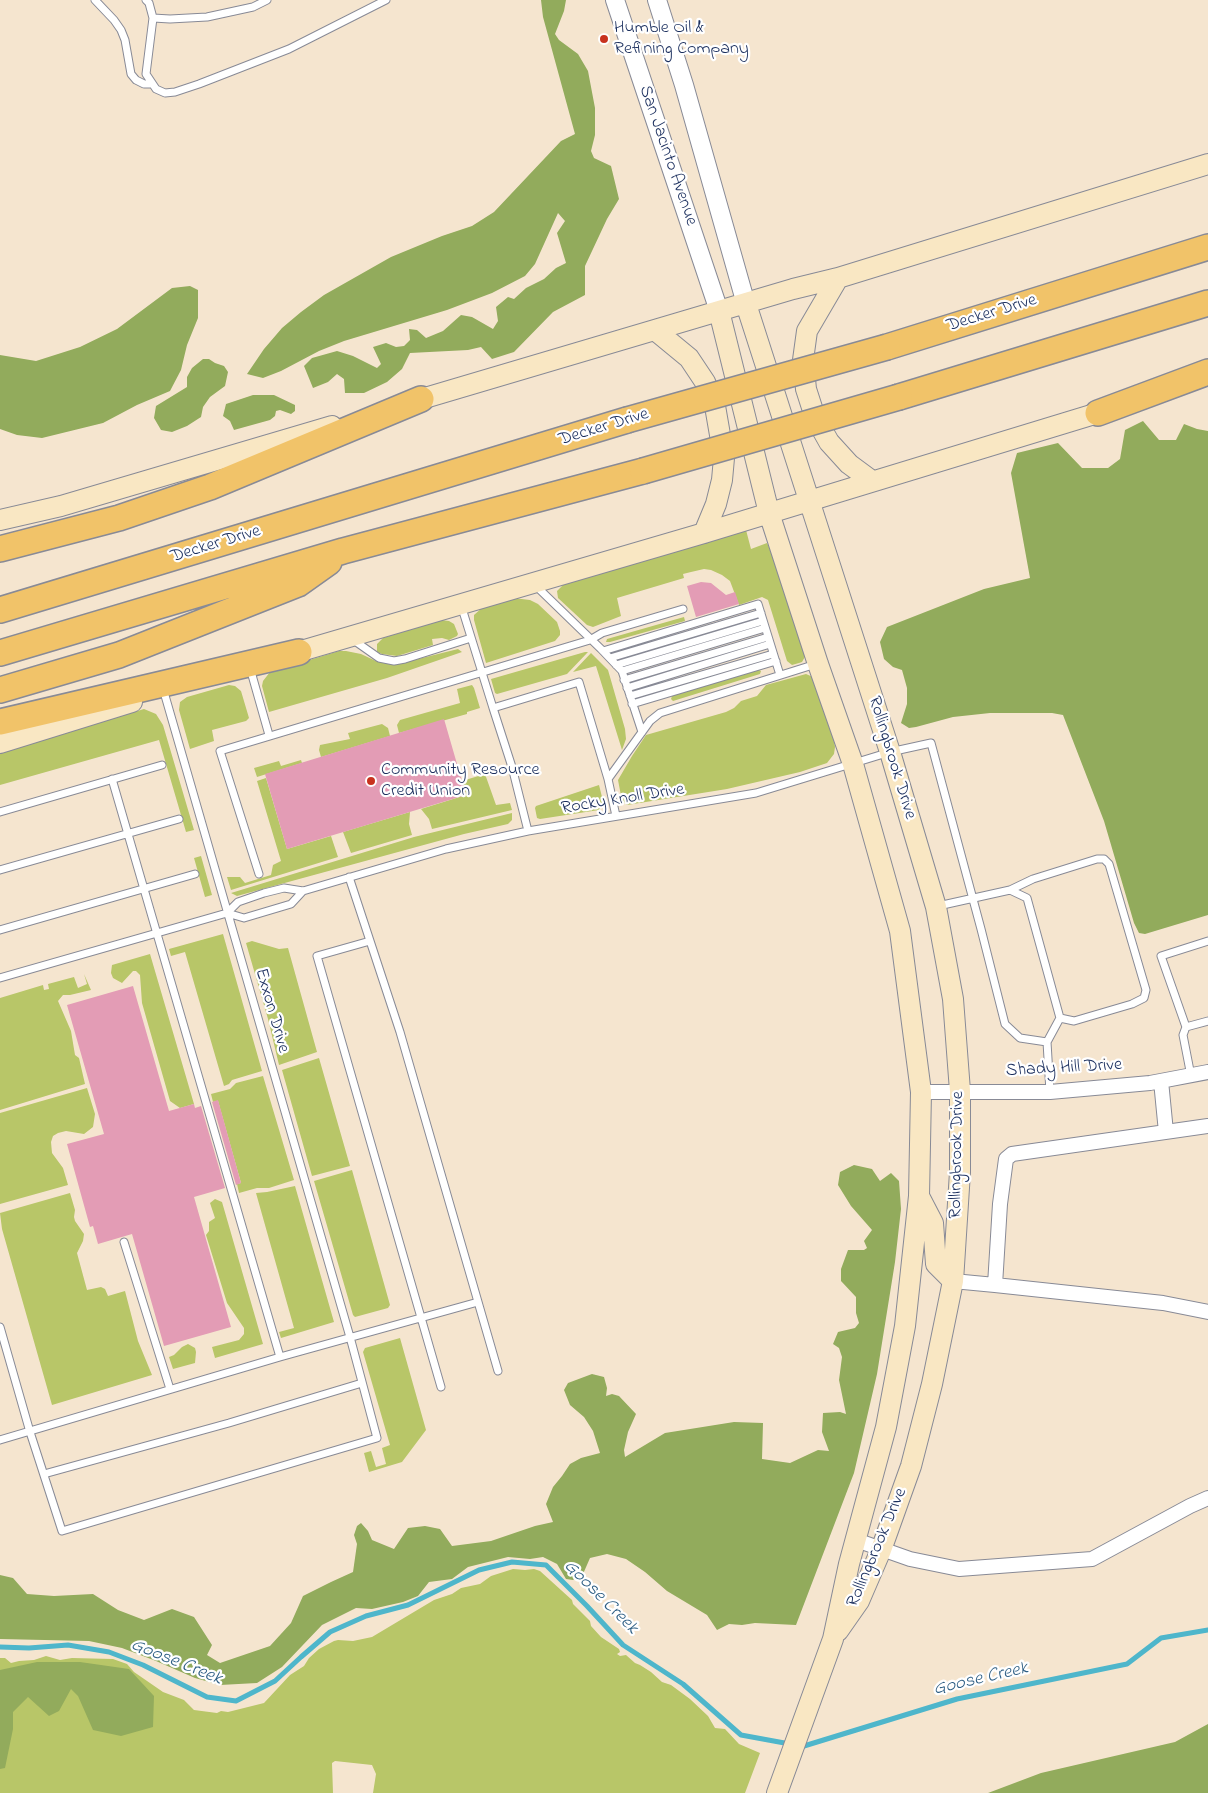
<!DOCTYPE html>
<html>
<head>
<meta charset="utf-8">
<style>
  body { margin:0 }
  canvas { display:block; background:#f5e5cf }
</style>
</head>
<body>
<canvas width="1208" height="1793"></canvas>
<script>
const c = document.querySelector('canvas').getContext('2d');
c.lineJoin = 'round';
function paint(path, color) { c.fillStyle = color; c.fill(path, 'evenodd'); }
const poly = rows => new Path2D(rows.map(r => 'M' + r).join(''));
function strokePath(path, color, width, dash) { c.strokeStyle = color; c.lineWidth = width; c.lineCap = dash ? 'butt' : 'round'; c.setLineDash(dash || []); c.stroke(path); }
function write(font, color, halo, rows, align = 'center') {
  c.font = font + ' "Indie Flower",sans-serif'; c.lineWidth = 4.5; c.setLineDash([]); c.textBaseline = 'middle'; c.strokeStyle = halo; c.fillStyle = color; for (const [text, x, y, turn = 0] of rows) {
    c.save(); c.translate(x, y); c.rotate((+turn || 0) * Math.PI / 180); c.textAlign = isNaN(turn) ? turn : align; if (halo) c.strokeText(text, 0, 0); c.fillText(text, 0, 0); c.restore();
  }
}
const green = poly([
  [746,530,751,549,767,543,769,547,806,655,802,662,799,663,792,665,787,661,768,600,762,597,739,605,730,581,722,575,711,570,704,569,691,572,683,574,684,578,617,598,621,616,593,627,587,625,558,598,557,591,564,584],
  [513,598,530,600,538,604,557,622,560,631,560,635,555,641,486,663,474,620,474,615,483,607],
  [684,617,685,621,610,642,606,642,607,639],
  [441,620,449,621,454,624,458,634,457,636,449,640,442,638,432,639,433,645,397,656,382,654,377,652,377,644,383,638],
  [458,649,462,652,387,678,269,712,262,686,263,681,270,672,339,651,346,651,361,654,376,661,394,665],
  [585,652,588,652,567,674,497,694,495,693,491,679],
  [591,653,608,670,625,729,626,739,622,750,596,666,573,672],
  [759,670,761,671,760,674,673,701,671,699,672,696,681,693],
  [806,674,813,677,834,740,835,747,834,754,827,763,800,772,727,789,627,805,622,801,618,780,632,756,646,735,726,712,734,708,741,701,757,696,766,685],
  [229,685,235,686,241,691,249,718,246,721,212,730,214,741,190,749,179,710,180,702,187,697],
  [472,685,474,688,480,708,467,712,467,714,399,733,397,725,400,720,460,703,457,689],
  [144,709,156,714,163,725,194,830,186,832,159,740,0,785,0,753],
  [382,724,388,728,390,736,321,757,319,750,320,745,350,739,348,733],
  [301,760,302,763,257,777,254,768,279,761,281,766],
  [485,774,496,805,510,803,512,810,432,829,429,819,421,809,466,795,462,781],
  [266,778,287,849,331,836,338,857,231,890,227,877,240,877,245,883,271,875,273,865,281,861,257,781],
  [599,785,603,801,599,810,540,819,537,818,535,808,536,806],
  [410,812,409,824,412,835,351,853,343,832],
  [512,813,512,820,508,824,464,834,237,896,231,893,414,837],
  [201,856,212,895,205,897,194,858],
  [223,934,262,1071,232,1080,229,1084,224,1086,185,952,171,956,169,949],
  [252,941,279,949,288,948,317,1052,279,1065,268,1019,246,943],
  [150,954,194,1104,180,1108,170,1101,142,1003,140,975,136,971,133,971,122,983,113,978,111,973,112,965],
  [84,974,91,990,70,995,63,995,58,1001,71,1031,75,1055,79,1058,85,1084,0,1110,0,998,43,985,44,990,49,989,48,984,74,977,78,988,87,984],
  [319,1058,350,1166,312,1176,282,1070],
  [263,1076,294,1180,269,1188,257,1188,239,1193,237,1184,241,1183,218,1101,213,1102,211,1094,230,1089,236,1083],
  [87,1088,95,1114,93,1127,84,1134,66,1131,58,1133,53,1136,51,1142,52,1153,63,1168,68,1185,0,1204,0,1113],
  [352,1170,390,1305,388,1308,355,1317,353,1315,314,1181],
  [295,1186,334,1322,281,1338,279,1332,294,1328,256,1193,267,1192],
  [70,1193,75,1210,74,1217,75,1221,84,1234,83,1241,77,1253,87,1290,101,1287,105,1289,108,1296,125,1291,138,1341,152,1375,52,1405,2,1229,0,1213],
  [215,1199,222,1202,263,1344,215,1358,212,1347,239,1340,244,1334,244,1328,227,1303,206,1235,209,1231,209,1222,215,1218,210,1203],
  [400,1338,426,1430,402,1462,369,1472,364,1453,371,1451,376,1467,386,1464,382,1448,390,1445,363,1352,365,1348],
  [188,1344,195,1348,196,1352,195,1363,173,1369,169,1357,174,1355,182,1347],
  [513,1569,525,1570,534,1569,540,1571,572,1600,573,1604,590,1621,591,1626,601,1637,619,1649,620,1652,617,1654,620,1656,626,1655,635,1663,640,1665,651,1672,662,1682,671,1685,690,1699,708,1716,715,1728,725,1729,739,1744,760,1753,745,1793,373,1793,376,1774,372,1765,335,1761,332,1763,333,1793,0,1793,0,1658,5,1658,11,1663,19,1661,34,1660,46,1656,60,1660,72,1658,113,1659,127,1664,134,1672,163,1692,184,1700,194,1710,217,1713,221,1711,228,1712,264,1703,290,1675,304,1666,309,1658,319,1649,334,1641,338,1640,353,1641,372,1637,434,1600,452,1594,461,1588,480,1584,491,1576]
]);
const forest = poly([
  [541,0,566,0,564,11,555,34,559,40,578,54,588,71,595,108,595,135,591,151,594,158,611,166,619,199,607,219,585,266,585,295,553,312,514,352,492,359,481,347,468,350,410,353,402,369,387,382,364,393,345,393,344,379,337,374,328,382,313,388,304,366,312,358,337,351,353,356,377,368,381,364,373,347,386,343,396,347,404,346,410,340,409,329,417,330,426,338,443,331,461,315,472,317,493,329,498,321,496,307,508,297,514,299,526,288,544,279,556,268,566,263,557,233,565,221,558,213,535,264,525,276,492,293,447,310,344,341,319,351,281,371,263,378,247,374,264,349,282,328,301,312,324,295,391,257,442,236,472,226,494,212,561,141,575,134,543,17],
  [190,286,198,290,198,318,187,345,181,370,170,391,137,405,103,423,42,438,17,435,0,429,0,355,36,361,80,347,117,329,172,288],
  [203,359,209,359,215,363,224,366,228,372,225,386,210,397,203,407,201,417,187,426,172,432,161,430,154,418,156,406,187,387,187,377,192,368],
  [253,395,274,395,295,405,295,411,291,414,280,410,276,411,275,416,270,420,234,430,230,421,223,416,226,404],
  [1143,421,1159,440,1176,440,1184,424,1197,429,1208,431,1208,915,1145,934,1139,933,1134,923,1104,821,1063,715,1052,713,990,713,953,717,916,727,909,728,901,723,907,704,907,688,902,670,893,667,884,659,880,642,887,627,984,589,1030,578,1011,473,1017,453,1058,443,1082,468,1108,468,1120,459,1125,430],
  [854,1165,872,1169,880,1181,891,1173,899,1181,901,1209,895,1262,877,1374,854,1473,796,1625,755,1623,742,1625,729,1624,717,1630,707,1615,667,1591,645,1572,626,1559,607,1554,590,1558,583,1574,573,1580,566,1579,557,1564,543,1557,530,1559,508,1557,468,1567,452,1579,429,1582,418,1596,403,1602,372,1609,356,1608,322,1625,282,1667,257,1683,220,1685,195,1678,156,1661,122,1648,89,1641,0,1639,0,1575,13,1578,27,1594,54,1596,93,1594,118,1610,144,1620,172,1609,194,1617,212,1645,207,1655,220,1663,270,1646,291,1623,303,1596,331,1582,353,1572,357,1544,354,1535,357,1526,361,1523,368,1531,372,1540,394,1549,408,1528,425,1526,440,1529,452,1546,491,1541,535,1526,553,1522,546,1504,553,1487,562,1476,570,1464,581,1458,600,1453,593,1431,584,1417,570,1405,564,1390,568,1383,592,1374,604,1377,607,1388,606,1396,612,1394,619,1396,636,1414,628,1432,624,1450,625,1457,665,1433,734,1422,763,1423,762,1459,790,1463,818,1450,829,1451,822,1432,823,1413,840,1412,846,1414,839,1380,842,1357,839,1348,833,1344,838,1332,855,1328,859,1323,856,1313,856,1297,841,1281,841,1269,848,1250,864,1250,867,1248,864,1241,872,1230,851,1206,838,1185,840,1172],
  [37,1662,80,1662,129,1669,154,1696,153,1727,121,1736,93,1730,78,1696,71,1689,59,1711,49,1716,28,1697,13,1712,13,1729,5,1768,0,1769,0,1670],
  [1208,1724,1208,1793,988,1793,1041,1773,1175,1742]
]);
const stream = poly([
  [0,1647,29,1648,68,1645,109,1652,143,1665,207,1697,236,1701,275,1681,301,1657,330,1632,366,1616,408,1605,479,1570,512,1562,546,1565,587,1606,623,1645,683,1684,741,1735,790,1744],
  [799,1745,804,1746,957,1699,1127,1664,1161,1638,1208,1630]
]);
const building = poly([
  [701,582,711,583,726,595,735,592,739,604,696,617,687,586],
  [444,719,466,795,287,849,265,774],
  [133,986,169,1111,194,1104,195,1108,201,1106,225,1188,194,1197,231,1327,164,1346,132,1234,98,1244,93,1226,90,1227,67,1144,104,1134,67,1005],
  [218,1100,241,1183,236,1185,212,1102]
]);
const service = poly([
  [95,0,114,20,121,30,125,40,131,74,136,80,144,84,152,84],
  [146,0,149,3,153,18,146,74,156,89,165,93,175,92,199,84,289,49,386,0],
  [153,18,170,19,207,17,253,7,267,0],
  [535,585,601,649,622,671,642,732],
  [461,605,493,708],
  [352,639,379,658,394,661,405,659,471,638],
  [603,651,758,604,780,675],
  [610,658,761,613],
  [616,665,763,621],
  [250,668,269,735],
  [622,671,765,628],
  [624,680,768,637],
  [627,688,770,644],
  [630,696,773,654],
  [632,704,776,661],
  [112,779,280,1357],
  [0,812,162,765],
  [616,816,608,779,650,721,660,713,816,664],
  [528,831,512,767,493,708,579,682,608,779],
  [0,870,179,819],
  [259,874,220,751,590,640,602,633,683,609],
  [349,877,400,1032,498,1371],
  [1010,890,1033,879,1097,859,1104,859,1109,864,1146,990,1144,998,1132,1004,1074,1021,1060,1018],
  [938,906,1010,890,1027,898,1060,1018,1047,1042],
  [227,913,238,902,264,893,284,888,303,891,446,849,528,831,756,793,890,752,931,743,981,929,1005,1024,1020,1038,1047,1042,1050,1092],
  [227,913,244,918,291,904,303,891],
  [0,930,195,874],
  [370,941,317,956,441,1387],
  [0,978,227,913],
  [1186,1027,1161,956,1208,941],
  [1191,1076,1183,1035,1186,1027,1208,1021],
  [124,1242,170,1389],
  [0,1327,30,1432,62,1531,377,1438,350,1337,164,692],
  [0,1440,280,1357,478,1302],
  [44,1474,229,1423,362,1383]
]);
const minor = poly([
  [1161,1081,1166,1132],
  [921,1092,1050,1092,1150,1083,1208,1072],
  [953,1281,995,1285,1000,1204,1006,1159,1012,1154,1208,1126],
  [995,1285,1163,1303,1208,1312],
  [856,1540,910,1559,959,1569,1092,1559,1190,1506,1208,1498]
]);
const tertiary = poly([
  [615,0,719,311],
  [657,0,684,85,746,304]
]);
const secondary = poly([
  [838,278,807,331,803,360,806,389,815,417,829,442,849,464,872,481],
  [746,304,890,752,936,907,953,999,960,1091,960,1172,953,1281,932,1384,911,1466,881,1550,859,1601,838,1631],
  [719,311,769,513,818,664,853,764,900,931,921,1092,919,1196,905,1326,886,1427,849,1564,833,1639,777,1793],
  [655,330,689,358,705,382,715,406,724,458,722,480,716,504,704,533],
  [408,403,793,289,838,278,1208,164],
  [0,520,61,506,332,426],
  [284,656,704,533,1111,409],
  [0,743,132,702],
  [919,1196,933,1223,936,1264,953,1281]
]);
const motorway = poly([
  [887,347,1208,247],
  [899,397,1208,303],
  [1098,413,1208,372],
  [0,549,119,518,210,487,421,399],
  [0,610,627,420],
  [0,653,343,551,643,471],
  [0,690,119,655,298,584,329,562],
  [0,722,299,652]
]);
const motorwayBridge = poly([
  [627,420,887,347],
  [643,471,899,397]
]);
const markers = [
  [604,39,5,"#c8321e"],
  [371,781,5,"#c8321e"]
];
const poiNames = [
  ["Humble Oil &",614,29],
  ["Refining Company",614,50],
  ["Community Resource",381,771],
  ["Credit Union",381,792]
];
const streetNames = [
  ["San Jacinto Avenue",667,156,71],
  ["Decker Drive",992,314,-17],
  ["Decker Drive",604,428,-17],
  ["Decker Drive",216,545,-17],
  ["Rollingbrook Drive",891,758,73],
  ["Rocky Knoll Drive",623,800,-9],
  ["Exxon Drive",271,1011,74],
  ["Shady Hill Drive",1064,1069,-3],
  ["Rollingbrook Drive",958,1155,-89],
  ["Rollingbrook Drive",878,1548,-67]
];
const waterNames = [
  ["Goose Creek",600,1598,45],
  ["Goose Creek",176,1663,22],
  ["Goose Creek",981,1680,-13]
];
paint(green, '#b8c668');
paint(forest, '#92ab5c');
strokePath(stream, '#4eb6cb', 5);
paint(building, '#e39cb5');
strokePath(service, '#888a96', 9);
strokePath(minor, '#888a96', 16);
strokePath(tertiary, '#888a96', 20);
strokePath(secondary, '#888a96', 22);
strokePath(motorway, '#888a96', 28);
strokePath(service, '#fff', 7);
strokePath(minor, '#fff', 14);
strokePath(tertiary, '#fff', 18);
strokePath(secondary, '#f9e7c3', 20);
strokePath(motorway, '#f1c369', 25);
strokePath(motorwayBridge, '#888a96', 28, []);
strokePath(motorwayBridge, '#f1c369', 25);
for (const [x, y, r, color] of markers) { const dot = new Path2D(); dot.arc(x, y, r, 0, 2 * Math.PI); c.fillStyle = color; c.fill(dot); strokePath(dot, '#fff', 2); }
write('18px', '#1b2f5e', '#fff', poiNames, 'left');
write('18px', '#1b2f5e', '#fff', streetNames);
write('italic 19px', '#2d5e84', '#fff', waterNames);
</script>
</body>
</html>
